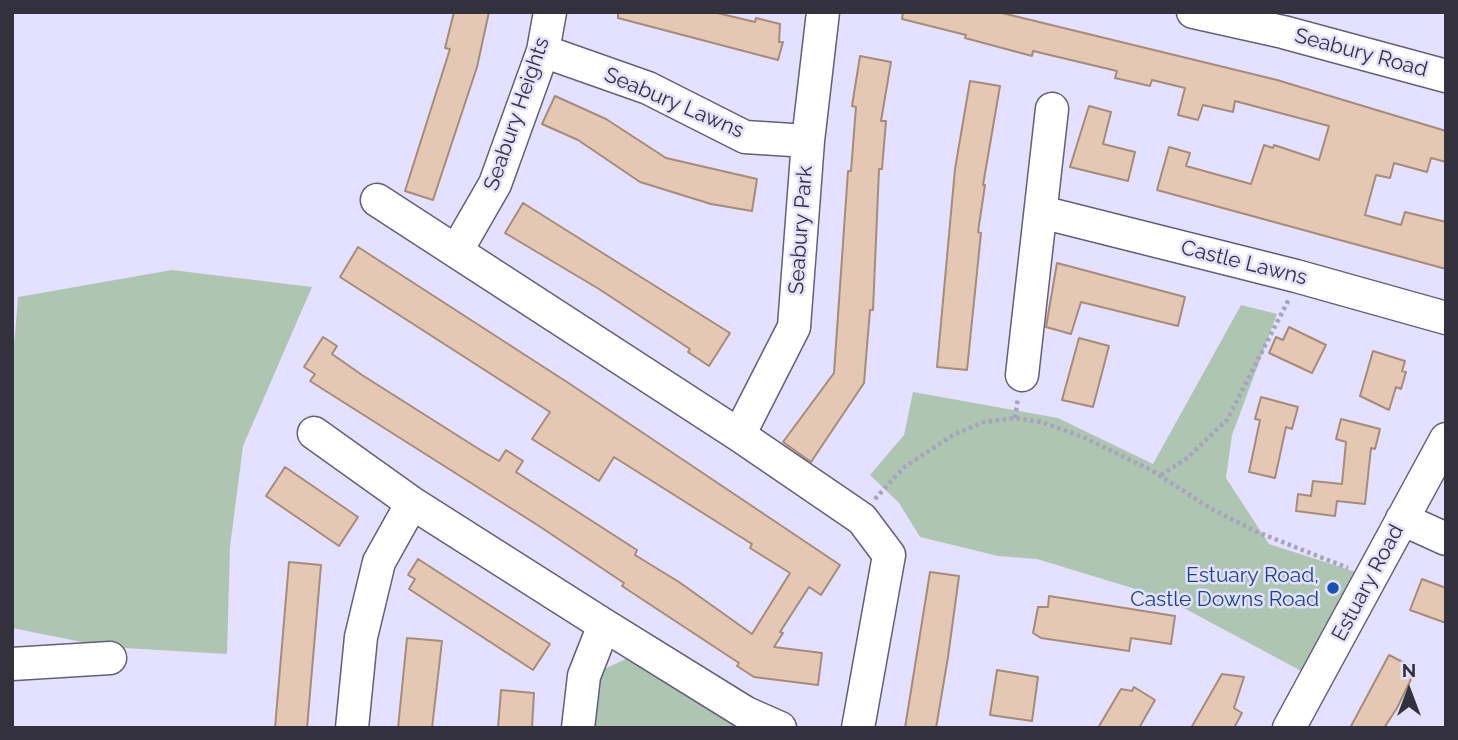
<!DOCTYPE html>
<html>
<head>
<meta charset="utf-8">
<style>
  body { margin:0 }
  #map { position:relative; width:1458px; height:740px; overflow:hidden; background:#e4e0ff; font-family:Raleway,sans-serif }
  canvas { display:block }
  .frame { position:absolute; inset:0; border:14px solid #33313d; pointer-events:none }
  .north { position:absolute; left:1374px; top:656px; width:70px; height:70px; -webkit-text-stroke:5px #e4e0ff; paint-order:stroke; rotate:0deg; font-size:19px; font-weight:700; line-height:28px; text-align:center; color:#33313d }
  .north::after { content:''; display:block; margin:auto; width:24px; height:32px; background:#33313d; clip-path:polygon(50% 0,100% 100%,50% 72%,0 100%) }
</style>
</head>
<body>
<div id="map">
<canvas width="1458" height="740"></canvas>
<div class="frame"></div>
<div class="north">N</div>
</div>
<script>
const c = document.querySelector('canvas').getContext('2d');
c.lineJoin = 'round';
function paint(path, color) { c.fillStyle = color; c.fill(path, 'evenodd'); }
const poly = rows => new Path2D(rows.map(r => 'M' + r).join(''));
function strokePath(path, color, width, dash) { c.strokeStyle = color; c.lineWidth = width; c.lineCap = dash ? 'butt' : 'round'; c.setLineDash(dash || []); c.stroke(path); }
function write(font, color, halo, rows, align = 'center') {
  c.font = font + ' Raleway,sans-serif'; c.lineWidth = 5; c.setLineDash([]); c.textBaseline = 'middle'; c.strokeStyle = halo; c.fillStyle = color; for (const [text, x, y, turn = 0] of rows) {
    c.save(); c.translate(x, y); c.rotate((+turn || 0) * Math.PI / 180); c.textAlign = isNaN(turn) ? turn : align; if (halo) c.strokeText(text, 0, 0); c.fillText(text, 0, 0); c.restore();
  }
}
const green = poly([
  [172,270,312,287,243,446,230,547,227,654,107,647,12,628,12,372,18,297],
  [1241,305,1277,314,1232,435,1226,478,1269,544,1359,573,1305,673,1165,598,1037,559,998,556,920,537,899,503,870,475,904,435,913,392,1058,418,1153,464],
  [632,656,746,728,593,728,598,672]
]);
const building = poly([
  [454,12,489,12,477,67,433,200,405,191,450,49,445,48,454,12],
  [618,12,713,12,755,22,756,18,780,24,779,42,783,42,778,60,618,18,618,12],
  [903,12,998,12,1277,80,1446,131,1446,162,1431,158,1427,172,1394,163,1390,178,1376,175,1365,215,1401,225,1405,212,1446,222,1446,269,1157,190,1169,147,1190,153,1186,166,1251,184,1264,145,1273,148,1274,145,1319,160,1329,126,1235,101,1233,112,1203,105,1198,120,1178,115,1185,88,1152,80,1150,86,1115,78,1117,71,1033,51,1032,56,965,38,966,35,902,19,903,12],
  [860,56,891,62,881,121,886,121,882,169,879,169,873,310,870,310,864,383,811,462,783,442,834,373,848,171,851,171,856,107,852,106,860,56],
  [970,81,1000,86,983,185,985,185,978,232,981,233,967,370,937,367,955,169,970,81],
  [555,96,606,119,666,158,757,179,752,211,711,204,640,182,578,140,542,124,555,96],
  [1089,106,1111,112,1103,144,1135,152,1128,181,1070,167,1089,106],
  [523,203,730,333,709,366,688,352,690,349,599,289,505,233,523,203],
  [358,247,570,384,840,565,821,595,809,587,780,632,783,633,774,647,822,653,818,685,754,677,737,666,739,663,622,586,624,583,539,526,310,381,315,374,304,367,323,337,337,346,332,354,362,375,482,451,499,461,506,450,523,461,516,472,637,550,635,555,679,582,752,634,790,573,750,548,752,544,614,457,599,481,532,439,550,412,340,277,358,247],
  [1057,263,1185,297,1178,326,1081,302,1071,334,1046,327,1057,263],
  [1289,327,1326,345,1312,373,1269,353,1276,337,1283,340,1289,327],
  [1079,338,1109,346,1093,407,1062,400,1079,338],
  [1373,351,1405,361,1402,371,1406,372,1401,389,1396,387,1389,410,1360,396,1373,351],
  [1261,397,1298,407,1292,429,1286,427,1275,478,1249,472,1260,420,1255,419,1261,397],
  [1341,419,1380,429,1375,449,1371,448,1365,504,1337,501,1335,516,1296,511,1298,494,1311,496,1313,481,1342,484,1346,442,1336,439,1341,419],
  [285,467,358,517,339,546,266,496,285,467],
  [418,559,550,644,533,670,409,589,415,579,408,575,418,559],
  [289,562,321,565,307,728,275,728,289,562],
  [930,572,959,576,948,657,936,728,905,728,930,572],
  [1422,579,1446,588,1446,623,1410,610,1422,579],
  [1049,596,1175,616,1171,644,1131,638,1129,651,1041,638,1033,633,1038,607,1048,607,1049,596],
  [407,638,442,641,432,728,398,728,407,638],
  [1389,655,1416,669,1397,708,1384,728,1350,728,1389,655],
  [997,670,1038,677,1032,721,990,715,997,670],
  [1222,674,1244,677,1234,708,1242,713,1234,728,1191,728,1222,674],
  [1134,687,1155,700,1139,728,1098,728,1121,689,1132,691,1134,687],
  [501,690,534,693,532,728,498,728,501,690]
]);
const path = poly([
  [1015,418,1018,398],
  [1161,475,1186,459,1227,420,1289,299],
  [875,499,903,468,953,435,984,422,1015,418,1041,422,1083,437,1151,470,1210,508,1257,532,1348,568]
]);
const minor = poly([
  [1193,12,1283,32,1446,76],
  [543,51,648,88,745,137,808,141],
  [377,200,739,435,862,519,889,555,858,728],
  [1041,212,1296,276,1446,318],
  [457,250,495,184,543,51,550,12],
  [1022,375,1052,109],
  [314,433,412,503,604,625,746,713,780,728],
  [739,435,794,327,808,141,823,12],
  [1402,519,1446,539],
  [12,664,110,658],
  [352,728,361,637,379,562,412,503],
  [578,728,584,676,604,625],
  [1289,728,1446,439]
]);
const markers = [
  [1333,588,7,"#1a4fb4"]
];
const streetNames = [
  ["Seabury Road",1361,53,15],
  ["Seabury Lawns",674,103,23],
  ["Seabury Heights",517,114,-71],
  ["Seabury Park",801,230,-86],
  ["Castle Lawns",1244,263,14],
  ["Estuary Road",1368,583,-62]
];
const transitNames = [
  ["Estuary Road,",1319,576],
  ["Castle Downs Road",1319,600]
];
paint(green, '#aec6b1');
paint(building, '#e4c8b3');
strokePath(building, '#a68c78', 2);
strokePath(minor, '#635f7a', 35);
strokePath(path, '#a7a3bc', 4.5, [3.5, 3.5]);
strokePath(minor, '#fff', 32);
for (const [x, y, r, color] of markers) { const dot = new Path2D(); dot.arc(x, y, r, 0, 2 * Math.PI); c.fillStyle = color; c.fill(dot); strokePath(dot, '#e4e0ff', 2.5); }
write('21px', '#33313d', '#e4e0ff', streetNames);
write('21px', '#164399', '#e4e0ff', transitNames, 'right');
</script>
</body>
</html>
